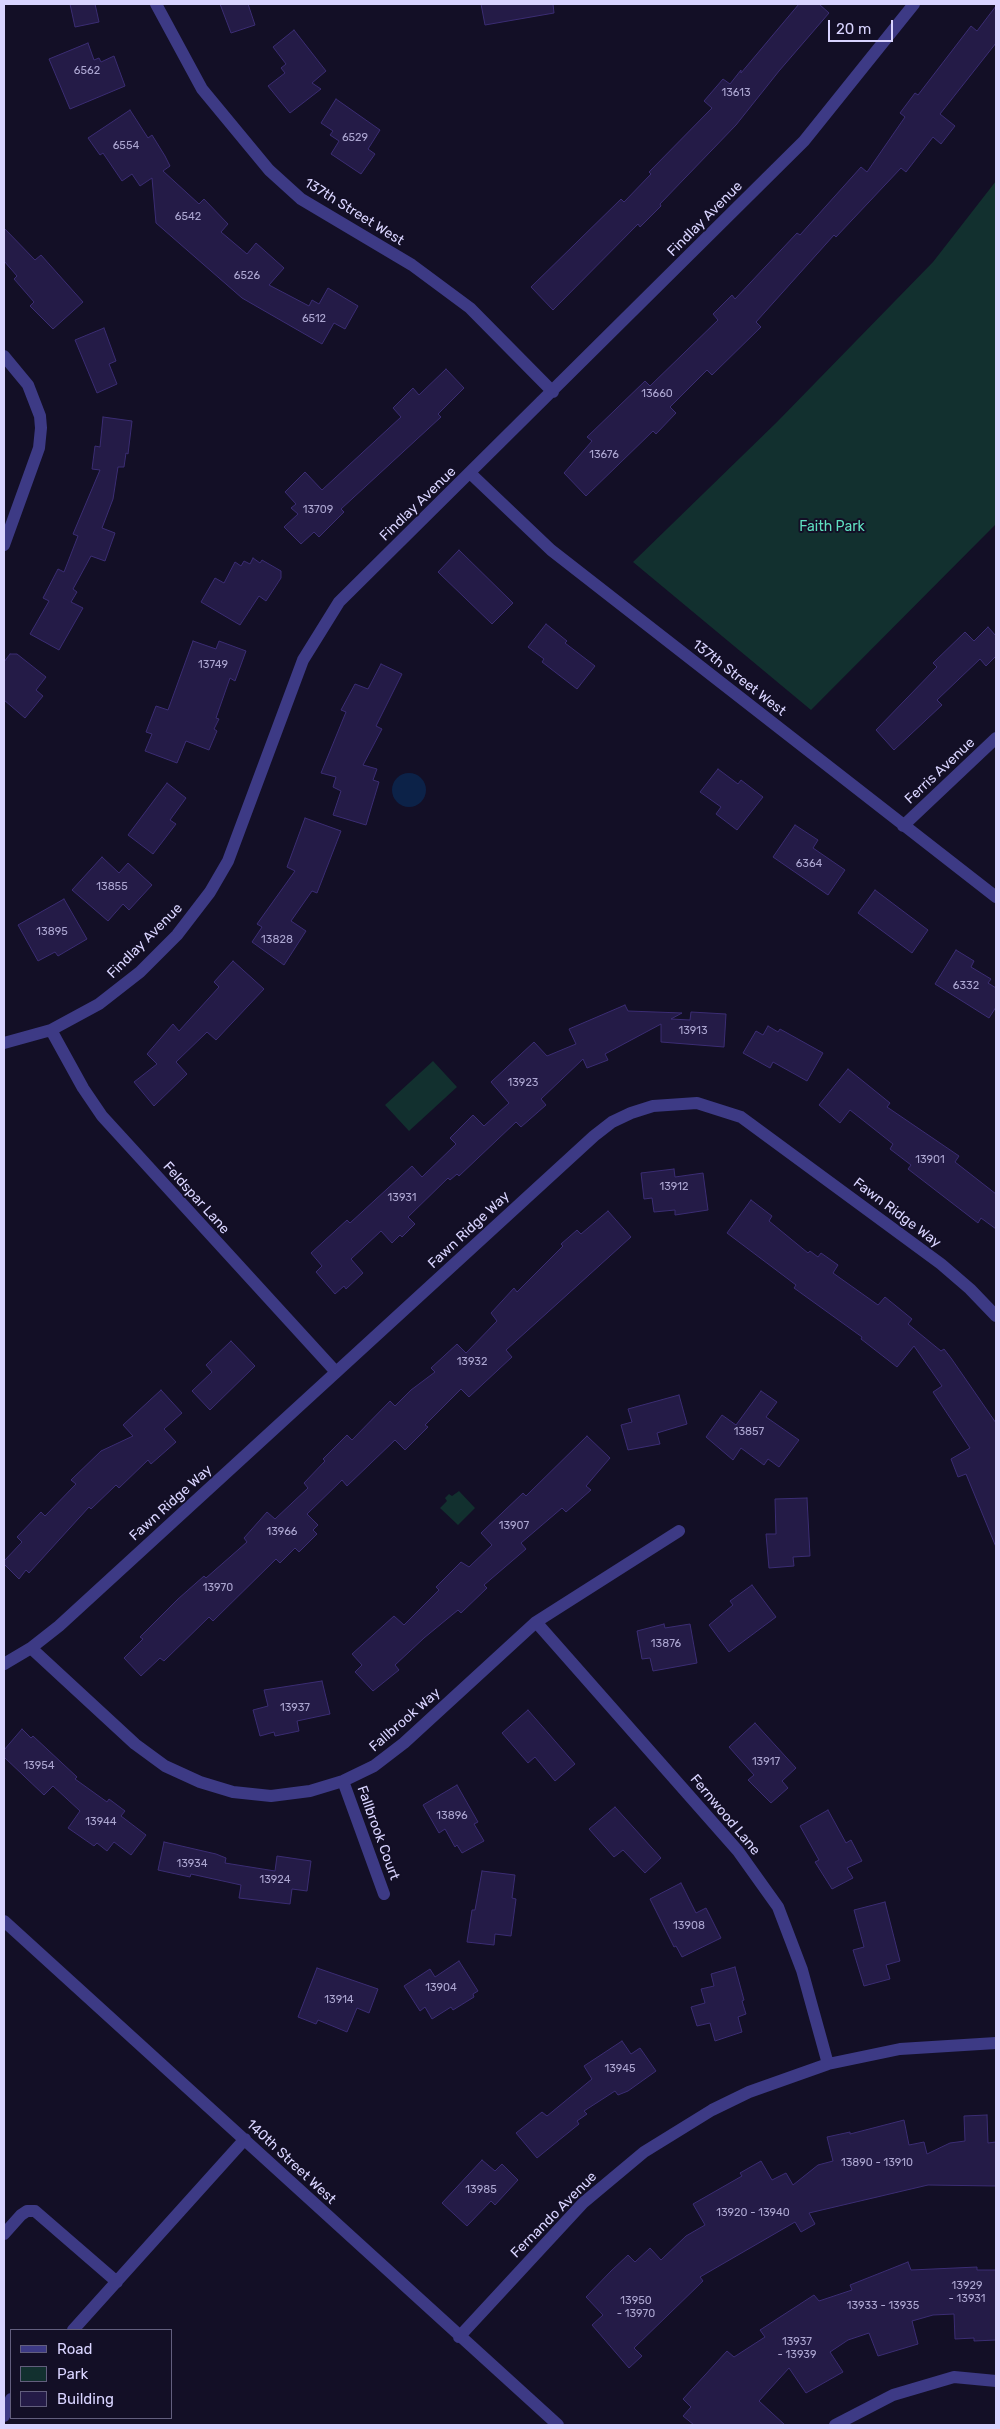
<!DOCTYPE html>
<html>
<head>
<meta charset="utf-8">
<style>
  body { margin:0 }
  #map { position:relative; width:1000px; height:2429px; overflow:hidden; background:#130f26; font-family:Rubik,sans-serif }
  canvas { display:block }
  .frame { position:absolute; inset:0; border:5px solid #d9d4ff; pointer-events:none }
  .legend { position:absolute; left:10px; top:2329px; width:162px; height:90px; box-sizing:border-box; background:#130f26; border:1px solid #625e7d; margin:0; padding:6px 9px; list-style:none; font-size:15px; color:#d9d4ff }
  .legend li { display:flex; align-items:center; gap:10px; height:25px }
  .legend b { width:25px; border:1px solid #625e7d }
  .scale { position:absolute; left:828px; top:20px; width:65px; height:22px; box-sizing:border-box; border:2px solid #d9d4ff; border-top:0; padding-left:6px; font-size:15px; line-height:18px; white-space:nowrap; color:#d9d4ff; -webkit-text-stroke:4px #130f26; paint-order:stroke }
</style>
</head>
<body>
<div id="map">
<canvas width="1000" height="2429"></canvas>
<div class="frame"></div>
<ul class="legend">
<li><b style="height:6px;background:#3d3a85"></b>Road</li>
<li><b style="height:14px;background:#12302f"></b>Park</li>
<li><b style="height:14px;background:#241b47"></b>Building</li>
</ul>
<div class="scale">20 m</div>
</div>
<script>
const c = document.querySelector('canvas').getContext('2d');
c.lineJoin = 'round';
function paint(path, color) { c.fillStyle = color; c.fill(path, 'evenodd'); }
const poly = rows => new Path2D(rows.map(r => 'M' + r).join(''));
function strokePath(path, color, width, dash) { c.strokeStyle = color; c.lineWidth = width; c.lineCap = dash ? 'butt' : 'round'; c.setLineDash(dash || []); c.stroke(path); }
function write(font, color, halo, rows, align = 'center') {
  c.font = font + ' Rubik,sans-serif'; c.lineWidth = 4; c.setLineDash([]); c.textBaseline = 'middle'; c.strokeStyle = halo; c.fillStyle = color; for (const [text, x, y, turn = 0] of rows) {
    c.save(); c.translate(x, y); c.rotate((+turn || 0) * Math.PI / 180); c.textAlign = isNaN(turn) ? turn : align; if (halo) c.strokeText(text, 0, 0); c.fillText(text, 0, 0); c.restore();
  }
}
const green = poly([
  [996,181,996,524,811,710,633,562,777,422,933,262],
  [433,1061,457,1087,409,1131,385,1105],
  [459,1491,475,1508,458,1525,440,1508,447,1501,445,1498,449,1494,452,1496]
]);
const water = poly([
  '392 790a17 17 0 1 1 34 0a17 17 0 1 1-34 0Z'
]);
const building = poly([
  [70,4,95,4,99,22,75,27,70,4],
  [220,4,248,4,255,25,231,33,220,4],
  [481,4,553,4,554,13,485,25,481,4],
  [799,4,819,4,829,13,779,71,736,125,660,204,661,206,640,227,638,224,553,310,531,287,621,199,624,202,651,174,649,172,712,108,704,101,723,79,730,84,741,70,741,73,799,4],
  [996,6,996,43,940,114,955,126,941,144,933,137,906,172,901,168,836,237,834,235,756,322,761,327,712,375,707,370,670,407,676,413,656,434,653,431,586,496,564,473,592,441,587,437,645,381,650,386,718,320,713,314,732,295,735,299,797,233,800,235,861,167,867,172,905,117,900,113,915,93,918,95,971,26,977,31,996,6],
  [294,30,326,71,312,83,321,89,290,113,268,86,285,73,281,68,286,64,273,47,294,30],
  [88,43,94,60,99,58,101,62,114,56,125,86,70,109,49,59,88,43],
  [336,99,380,130,368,149,375,154,361,174,331,154,339,141,330,135,333,131,321,123,336,99],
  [130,110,148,138,152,135,165,156,170,166,163,171,199,204,204,199,228,224,221,232,247,254,256,243,284,268,269,285,309,306,312,300,319,304,328,288,358,306,345,329,334,323,322,344,242,298,156,223,152,178,140,186,132,174,122,181,103,153,100,155,88,138,130,110],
  [4,228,35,260,41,255,83,302,53,329,30,306,34,302,14,279,17,276,4,261,4,228],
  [104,328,116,361,109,364,117,384,97,393,75,340,104,328],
  [446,369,464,388,438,414,441,417,341,509,344,512,319,537,314,532,301,544,284,527,298,514,291,508,296,504,285,492,305,472,322,490,401,417,393,408,413,388,419,395,446,369],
  [103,417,132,421,128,454,126,453,124,467,118,467,113,499,102,528,115,533,105,561,91,556,73,589,77,592,71,602,83,608,59,650,30,634,49,601,43,598,58,569,64,572,78,536,73,534,100,470,92,469,95,446,100,447,103,417],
  [459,550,513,603,492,624,438,572,459,550],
  [253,558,260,563,262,560,281,571,281,578,266,601,259,596,240,625,201,602,215,578,224,583,235,562,241,566,244,561,250,564,253,558],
  [546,624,567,641,565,643,595,666,577,689,542,662,544,659,528,647,546,624],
  [988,627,996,636,996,656,986,666,980,659,937,700,942,705,894,750,876,730,937,667,933,663,965,632,974,641,988,627],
  [193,641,216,649,219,641,246,651,235,681,230,678,216,718,219,719,214,729,217,731,209,750,186,741,177,763,145,751,152,734,146,732,156,706,168,710,193,641],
  [10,654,17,654,46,677,36,690,43,696,25,718,4,700,4,662,10,654],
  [381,664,402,674,376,726,382,729,363,765,377,769,373,780,379,782,366,825,333,815,341,791,333,787,336,777,321,773,346,712,341,710,355,684,368,689,381,664],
  [718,769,738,784,741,780,763,797,737,830,716,814,721,807,700,792,718,769],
  [167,783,186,798,170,820,176,824,153,854,128,835,167,783],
  [305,818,341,831,317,893,312,891,291,921,306,931,284,965,252,942,262,927,257,924,295,871,287,867,305,818],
  [795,825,818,840,813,848,845,870,828,895,773,857,795,825],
  [102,857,119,873,128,863,152,885,129,910,123,904,108,921,72,890,102,857],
  [875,890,928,930,912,953,858,913,875,890],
  [64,899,87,939,58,956,55,952,38,961,18,925,64,899],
  [956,950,974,961,971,967,991,979,988,983,996,988,996,1007,989,1018,935,984,956,950],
  [233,961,264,989,216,1040,207,1032,176,1062,187,1074,154,1106,134,1082,157,1064,147,1054,173,1024,179,1031,219,987,214,982,233,961],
  [625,1005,628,1011,682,1013,671,1019,690,1020,691,1012,726,1014,724,1047,661,1042,661,1024,605,1054,608,1060,587,1068,583,1059,541,1099,546,1105,521,1127,516,1122,459,1176,457,1174,450,1180,448,1178,408,1217,415,1224,402,1237,400,1235,392,1243,381,1231,351,1259,363,1273,346,1289,344,1286,335,1294,316,1272,322,1266,311,1253,347,1220,350,1223,412,1166,422,1177,456,1144,450,1138,473,1115,484,1126,509,1103,491,1082,534,1042,547,1056,576,1044,569,1029,625,1005],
  [768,1026,778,1032,780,1029,823,1053,807,1081,773,1062,770,1068,743,1053,756,1031,763,1035,768,1026],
  [848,1069,890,1103,887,1107,959,1156,955,1162,996,1194,996,1229,981,1218,978,1223,908,1169,911,1165,890,1149,893,1144,850,1110,840,1123,819,1105,848,1069],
  [674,1169,675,1177,703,1173,708,1210,675,1215,675,1210,654,1212,652,1198,644,1199,641,1173,674,1169],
  [751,1200,772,1216,769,1221,808,1253,810,1251,818,1257,821,1253,838,1265,833,1273,878,1305,885,1297,912,1319,908,1324,941,1351,944,1349,951,1358,996,1423,996,1547,966,1474,958,1477,951,1459,970,1448,933,1392,942,1386,914,1346,897,1367,861,1339,862,1337,794,1288,796,1285,727,1233,751,1200],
  [608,1211,631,1237,506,1350,512,1357,469,1397,461,1389,425,1425,428,1427,405,1450,395,1440,347,1486,342,1480,307,1514,318,1525,313,1530,317,1534,299,1552,295,1548,280,1563,276,1559,213,1621,209,1617,164,1661,160,1658,141,1676,124,1658,143,1639,140,1637,178,1599,204,1576,206,1578,247,1542,244,1538,267,1512,275,1519,308,1488,304,1483,325,1461,323,1459,347,1435,352,1440,390,1401,395,1406,411,1390,435,1372,431,1368,457,1344,466,1353,497,1321,491,1313,514,1288,517,1292,563,1246,561,1244,577,1230,581,1234,608,1211],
  [231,1341,255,1366,210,1410,192,1391,212,1372,206,1365,231,1341],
  [161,1390,182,1413,164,1429,176,1442,151,1464,148,1460,119,1488,116,1485,91,1509,89,1507,29,1573,26,1570,19,1579,4,1564,4,1561,22,1542,17,1537,41,1512,45,1516,76,1484,71,1480,101,1451,133,1436,123,1425,161,1390],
  [761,1391,777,1402,766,1417,799,1440,779,1467,768,1459,764,1465,741,1448,733,1460,706,1437,722,1415,736,1425,761,1391],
  [679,1395,687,1424,657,1433,660,1444,628,1450,621,1425,632,1422,628,1409,679,1395],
  [587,1436,610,1458,586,1486,591,1490,566,1512,562,1508,521,1543,526,1549,484,1585,487,1588,461,1613,458,1610,424,1638,395,1665,399,1670,373,1691,355,1672,362,1665,352,1654,394,1616,404,1625,439,1590,436,1587,461,1562,469,1567,492,1545,481,1533,523,1493,526,1496,587,1436],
  [807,1498,810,1556,793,1557,794,1566,769,1568,766,1534,776,1534,775,1499,807,1498],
  [752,1585,776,1617,729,1652,709,1625,733,1605,730,1601,752,1585],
  [664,1624,665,1628,690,1624,697,1663,653,1671,650,1658,642,1659,637,1631,664,1624],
  [322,1681,330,1714,297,1721,299,1731,275,1736,274,1732,260,1736,253,1710,268,1706,264,1690,322,1681],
  [528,1710,575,1764,555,1781,535,1757,528,1763,502,1733,528,1710],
  [755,1723,796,1768,782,1781,788,1788,771,1803,748,1780,754,1775,729,1747,755,1723],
  [22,1729,31,1738,33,1736,77,1777,75,1779,107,1802,109,1799,125,1811,121,1816,146,1835,131,1855,114,1842,107,1851,97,1843,94,1846,68,1828,80,1811,53,1786,44,1795,4,1757,4,1750,22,1729],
  [457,1785,478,1822,474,1824,484,1841,462,1853,457,1845,455,1847,445,1829,439,1833,423,1805,457,1785],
  [615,1807,661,1858,645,1873,623,1850,614,1857,589,1829,615,1807],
  [828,1810,846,1843,851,1840,862,1861,847,1868,853,1878,832,1889,815,1862,819,1860,800,1826,828,1810],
  [164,1842,216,1854,226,1858,225,1863,275,1871,277,1856,311,1861,307,1891,292,1889,290,1904,239,1898,241,1885,191,1874,190,1877,158,1870,164,1842],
  [482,1871,515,1875,512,1898,516,1899,511,1936,495,1934,494,1945,467,1942,472,1910,475,1910,482,1871],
  [681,1883,696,1913,706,1908,721,1938,682,1957,676,1946,674,1947,650,1899,681,1883],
  [885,1902,900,1961,886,1965,890,1979,864,1986,853,1950,864,1947,854,1910,885,1902],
  [459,1961,478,1991,473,1994,474,1997,453,2010,451,2007,432,2019,425,2007,420,2011,404,1986,430,1969,435,1977,459,1961],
  [735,1967,744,2000,742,2001,746,2014,738,2017,742,2032,715,2041,710,2023,697,2026,691,2007,705,2003,701,1989,714,1986,711,1974,735,1967],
  [317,1968,378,1989,369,2013,357,2008,347,2032,318,2020,316,2024,298,2017,317,1968],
  [622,2041,631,2054,640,2048,656,2071,628,2091,618,2095,615,2091,584,2111,587,2114,577,2121,579,2124,537,2158,516,2133,542,2112,547,2116,592,2079,584,2066,622,2041],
  [987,2115,988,2143,996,2142,996,2186,928,2185,809,2213,815,2224,801,2232,795,2222,700,2277,703,2281,634,2348,642,2356,629,2368,592,2325,603,2315,586,2297,611,2271,628,2255,635,2262,650,2248,661,2260,686,2236,705,2225,693,2204,742,2176,740,2173,761,2161,772,2180,786,2173,793,2185,818,2165,833,2161,827,2137,850,2132,850,2134,904,2120,909,2145,924,2142,927,2154,950,2143,965,2141,964,2116,987,2115],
  [482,2160,495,2171,502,2164,518,2180,495,2205,491,2201,467,2226,442,2203,482,2160],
  [908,2262,911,2270,977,2267,977,2270,996,2270,996,2340,974,2341,974,2338,955,2339,954,2314,933,2315,912,2321,918,2344,878,2356,869,2333,848,2340,830,2352,843,2372,806,2393,789,2368,759,2401,785,2425,694,2425,683,2416,691,2407,683,2399,727,2351,734,2357,765,2337,760,2330,814,2295,819,2301,852,2290,850,2285,908,2262]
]);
const minor = poly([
  [156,4,202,89,269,170,301,199,412,265,470,308,553,392],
  [4,356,28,385,40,416,41,428,39,448,4,545],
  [470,473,551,550,996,897],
  [903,826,996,738],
  [51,1030,83,1088,102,1116,336,1372],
  [4,1043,51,1030,99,1004,140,972,177,935,210,892,228,861,303,660,339,602,804,141,914,4],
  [536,1622,738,1851,778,1907,802,1970,828,2064],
  [31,1648,135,1744,165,1766,200,1782,233,1792,271,1796,310,1791,343,1781,374,1766,404,1743,536,1622,679,1531],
  [4,1664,31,1648,59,1626,594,1136,612,1122,631,1113,653,1106,697,1103,741,1117,941,1264,970,1289,996,1316],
  [343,1781,384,1894],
  [4,1921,558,2425],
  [4,2234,21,2215,27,2211,35,2211,117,2282],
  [73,2330,245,2139],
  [459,2337,583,2203,644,2152,712,2110,749,2092,828,2064,900,2049,996,2043],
  [4,2416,11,2399],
  [835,2425,893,2395,954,2377,996,2381]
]);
const numberNames = [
  ["6562",87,71],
  ["13613",736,93],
  ["6529",355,138],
  ["6554",126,146],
  ["6542",188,217],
  ["6526",247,276],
  ["6512",314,319],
  ["13660",657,394],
  ["13676",604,455],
  ["13709",318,510],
  ["13749",213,665],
  ["6364",809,864],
  ["13855",112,887],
  ["13895",52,932],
  ["13828",277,940],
  ["6332",966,986],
  ["13913",693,1031],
  ["13923",523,1083],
  ["13901",930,1160],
  ["13912",674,1187],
  ["13931",402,1198],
  ["13932",472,1362],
  ["13857",749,1432],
  ["13907",514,1526],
  ["13966",282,1532],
  ["13970",218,1588],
  ["13876",666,1644],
  ["13937",295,1708],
  ["13917",766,1762],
  ["13954",39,1766],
  ["13896",452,1816],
  ["13944",101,1822],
  ["13934",192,1864],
  ["13924",275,1880],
  ["13908",689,1926],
  ["13904",441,1988],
  ["13914",339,2000],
  ["13945",620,2069],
  ["13890 - 13910",877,2163],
  ["13985",481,2190],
  ["13920 - 13940",753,2213],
  ["13929",967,2286],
  ["- 13931",967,2299],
  ["13950",636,2301],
  ["- 13970",636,2314],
  ["13933 - 13935",883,2306],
  ["13937",797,2342],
  ["- 13939",797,2355]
];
const streetNames = [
  ["137th Street West",354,212,32],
  ["Findlay Avenue",705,219,-45],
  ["Findlay Avenue",418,504,-44],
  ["137th Street West",739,678,38],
  ["Ferris Avenue",940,771,-43],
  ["Findlay Avenue",145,941,-45],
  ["Feldspar Lane",196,1198,48],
  ["Fawn Ridge Way",897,1213,37],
  ["Fawn Ridge Way",469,1230,-43],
  ["Fawn Ridge Way",171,1503,-42],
  ["Fallbrook Way",405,1720,-41],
  ["Fernwood Lane",725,1815,50],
  ["Fallbrook Court",378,1833,70],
  ["140th Street West",291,2162,43],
  ["Fernando Avenue",554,2215,-45]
];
const parkNames = [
  ["Faith Park",832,527]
];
paint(green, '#12302f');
paint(water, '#0c2248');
paint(building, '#241b47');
strokePath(building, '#3b2d73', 1);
strokePath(minor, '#3d3a85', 12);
write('11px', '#aca6d1', null, numberNames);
write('14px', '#d9d4ff', '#130f26', streetNames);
write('14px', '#5fe0c0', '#130f26', parkNames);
</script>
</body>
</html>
